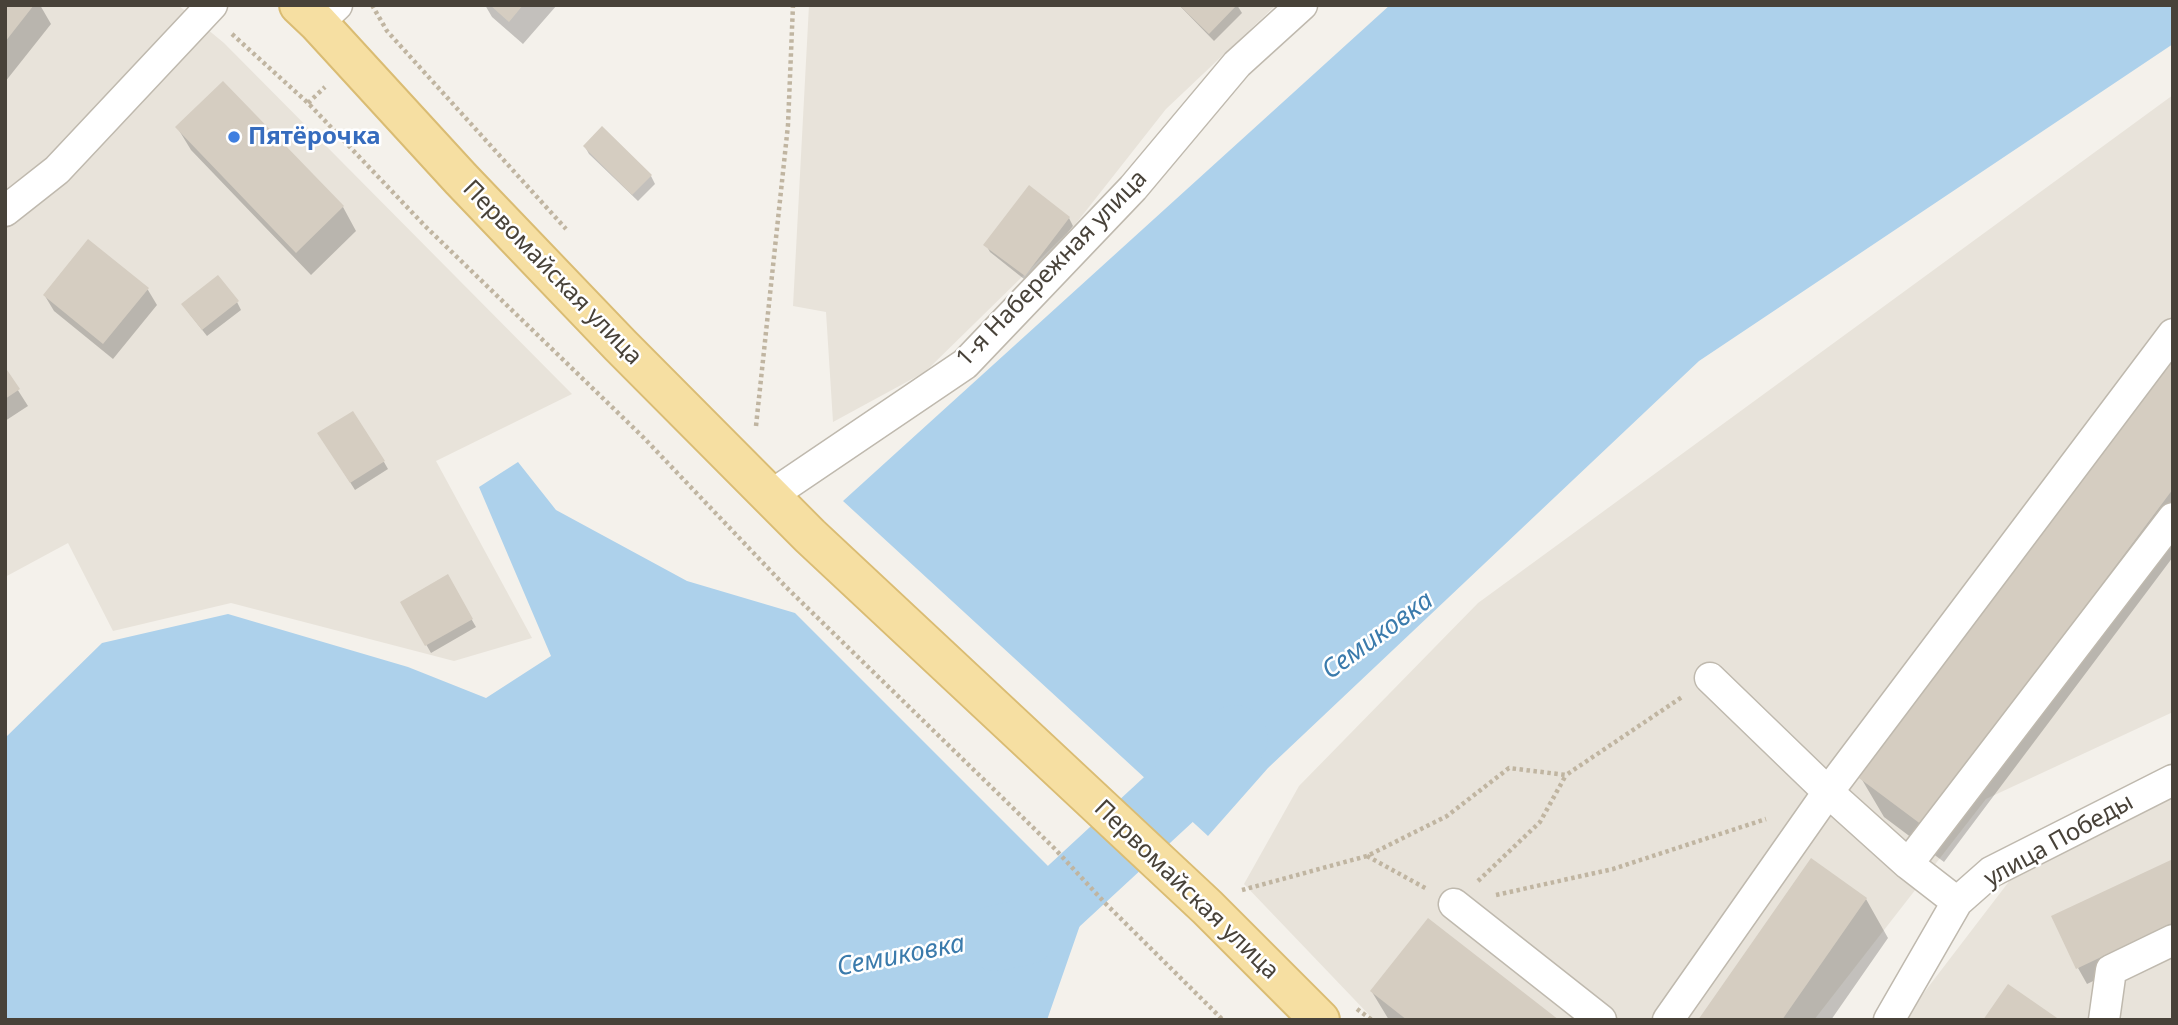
<!DOCTYPE html>
<html>
<head>
<meta charset="utf-8">
<style>
  body { margin:0 }
  #map { position:relative; width:2178px; height:1025px; overflow:hidden; background:#f4f1eb; font-family:"Noto Sans",sans-serif }
  canvas { display:block }
  .frame { position:absolute; inset:0; border:7px solid #484239; pointer-events:none }
</style>
</head>
<body>
<div id="map">
<canvas width="2178" height="1025"></canvas>
<div class="frame"></div>
</div>
<script>
const c = document.querySelector('canvas').getContext('2d');
c.lineJoin = 'round';
function paint(path, color) { c.fillStyle = color; c.fill(path, 'evenodd'); }
const poly = rows => new Path2D(rows.map(r => 'M' + r).join(''));
function strokePath(path, color, width, dash) { c.strokeStyle = color; c.lineWidth = width; c.lineCap = dash ? 'butt' : 'round'; c.setLineDash(dash || []); c.stroke(path); }
function write(font, color, halo, rows, align = 'center') {
  c.font = font + ' "Noto Sans",sans-serif'; c.lineWidth = 5; c.setLineDash([]); c.textBaseline = 'middle'; c.strokeStyle = halo; c.fillStyle = color; for (const [text, x, y, turn = 0] of rows) {
    c.save(); c.translate(x, y); c.rotate((+turn || 0) * Math.PI / 180); c.textAlign = isNaN(turn) ? turn : align; if (halo) c.strokeText(text, 0, 0); c.fillText(text, 0, 0); c.restore();
  }
}
const residential = poly([
  [5,5,178,5,224,43,572,394,436,461,532,638,454,661,231,603,113,631,68,543,5,577],
  [809,5,1276,5,1166,109,1074,226,925,372,833,422,826,312,793,306],
  [2173,95,2173,712,1986,799,1814,1020,1374,1020,1244,884,1299,786,1478,603],
  [2173,792,2173,1020,1903,1020,2017,871]
]);
const water = poly([
  [1390,5,2173,5,2173,44,1699,361,1268,768,1208,836,843,501],
  [518,462,556,510,687,581,795,613,1087,905,1047,1020,5,1020,5,738,102,643,228,614,408,667,486,698,551,656,479,487]
]);
const shadow = poly([
  [5,5,40,5,51,24,5,82],
  [485,5,557,5,523,44,492,17],
  [1179,5,1237,5,1242,13,1214,41],
  [223,84,343,207,356,231,311,275,191,150,177,127],
  [602,129,651,176,655,184,638,201,589,154,585,147],
  [1069,218,1073,226,1029,283,990,252,986,245],
  [89,241,148,290,157,305,113,359,54,311,45,296],
  [237,302,241,310,207,336,188,312],
  [2173,361,2173,557,1944,862,1884,817,1861,778],
  [5,370,28,406,5,421],
  [324,441,384,462,388,469,355,490],
  [447,577,476,627,431,653,402,602],
  [2173,861,2173,943,2087,984,2078,968],
  [1866,899,1888,938,1831,1020,1700,1020],
  [1372,992,1556,1020,1389,1020]
]);
const river = poly([
  [996,938,1025,932,1235,738]
]);
const building = poly([
  [5,5,34,5,5,42],
  [490,5,523,5,509,22],
  [1179,5,1237,5,1209,34],
  [223,81,344,206,296,253,175,127],
  [602,126,652,175,632,195,583,146],
  [1029,185,1070,217,1025,276,983,245],
  [88,239,149,288,103,344,43,295],
  [218,275,239,301,202,330,181,304],
  [2173,358,2173,489,1922,825,1859,778],
  [5,367,20,389,5,399],
  [353,411,385,461,350,483,317,433],
  [448,574,473,619,425,646,400,602],
  [1811,858,1867,898,1782,1020,1698,1020],
  [2173,859,2173,923,2076,969,2051,916],
  [1428,918,1559,1020,1407,1020,1370,991],
  [2008,984,2060,1020,1983,1020]
]);
const path = poly([
  [372,5,387,31,566,229],
  [232,34,308,103,426,227,644,438,786,587,1054,848,1106,904,1223,1020],
  [308,103,325,87],
  [756,426,788,125,793,5],
  [1367,856,1427,889],
  [1478,881,1540,822,1566,775],
  [1242,890,1367,856,1447,816,1509,768,1566,775,1682,697],
  [1496,895,1613,869,1766,819],
  [1357,1009,1372,1020]
]);
const street = poly([
  [318,23,337,5],
  [5,211,57,170,212,5],
  [770,496,965,364,1133,188,1237,64,1302,5],
  [1710,678,1828,792,1908,864,1957,902],
  [1908,864,2173,518],
  [1454,904,1601,1020],
  [1668,1020,1828,792,2173,334],
  [1889,1020,1957,902,1991,872,2173,780],
  [2104,1020,2111,970,2173,940]
]);
const primary = poly([
  [299,5,318,23,461,179,620,345,810,536,1207,907,1320,1020]
]);
const markers = [
  [234,137,7,"#3f7fe0"]
];
const shopNames = [
  ["Пятёрочка",248,137]
];
const streetNames = [
  ["1-я Набережная улица",1052,269,-46],
  ["Первомайская улица",552,273,46],
  ["улица Победы",2059,841,-29],
  ["Первомайская улица",1186,890,44]
];
const waterNames = [
  ["Семиковка",1378,636,-36],
  ["Семиковка",901,956,-11]
];
paint(residential, '#e8e3da');
paint(water, '#add1eb');
paint(shadow, '#0003');
strokePath(river, '#add1eb', 66);
paint(building, '#d5cdc1');
strokePath(street, '#bfb9ae', 33);
strokePath(primary, '#dabc73', 42);
strokePath(path, '#c0b5a1', 4.5, [3.5, 3.5]);
strokePath(street, '#fff', 30);
strokePath(primary, '#f6dfa2', 38);
for (const [x, y, r, color] of markers) { const dot = new Path2D(); dot.arc(x, y, r, 0, 2 * Math.PI); c.fillStyle = color; c.fill(dot); strokePath(dot, '#fff', 2.5); }
write('bold 24px', '#366cbe', '#fff', shopNames, 'left');
write('24px', '#484239', '#fff', streetNames);
write('italic 26px', '#3b7bac', '#fff', waterNames);
</script>
</body>
</html>
